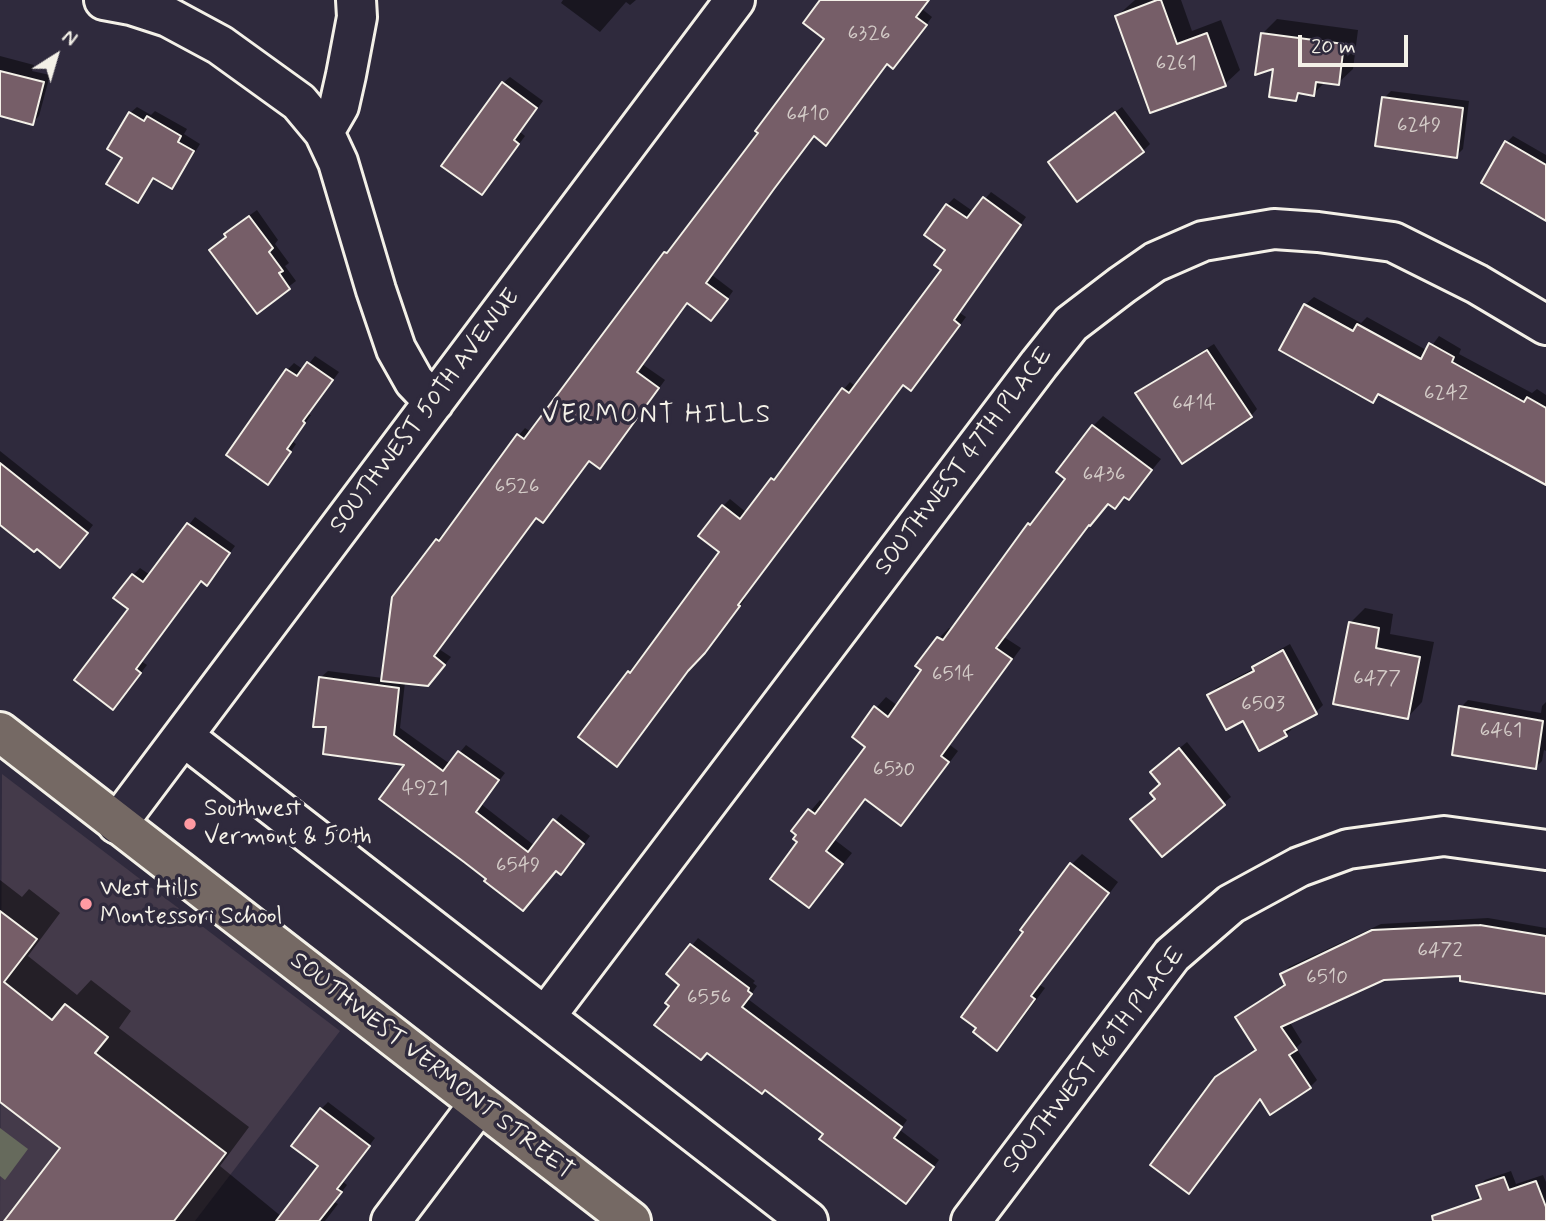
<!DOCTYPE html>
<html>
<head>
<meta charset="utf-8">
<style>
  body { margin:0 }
  #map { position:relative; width:1546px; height:1221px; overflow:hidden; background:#2f2a3d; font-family:Mynerve,sans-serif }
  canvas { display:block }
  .north { position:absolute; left:21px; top:21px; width:70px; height:70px; -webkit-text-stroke:5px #2f2a3d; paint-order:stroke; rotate:37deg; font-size:19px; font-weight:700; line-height:28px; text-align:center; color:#f4f1e8 }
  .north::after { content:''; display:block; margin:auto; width:24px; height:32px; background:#f4f1e8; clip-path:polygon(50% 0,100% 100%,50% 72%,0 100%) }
  .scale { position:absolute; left:1298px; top:35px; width:110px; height:32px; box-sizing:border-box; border:4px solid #f4f1e8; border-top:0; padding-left:9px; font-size:21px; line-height:24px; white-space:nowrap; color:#f4f1e8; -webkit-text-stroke:5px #2f2a3d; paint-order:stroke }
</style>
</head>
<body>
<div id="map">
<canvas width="1546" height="1221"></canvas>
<div class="north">N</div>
<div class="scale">20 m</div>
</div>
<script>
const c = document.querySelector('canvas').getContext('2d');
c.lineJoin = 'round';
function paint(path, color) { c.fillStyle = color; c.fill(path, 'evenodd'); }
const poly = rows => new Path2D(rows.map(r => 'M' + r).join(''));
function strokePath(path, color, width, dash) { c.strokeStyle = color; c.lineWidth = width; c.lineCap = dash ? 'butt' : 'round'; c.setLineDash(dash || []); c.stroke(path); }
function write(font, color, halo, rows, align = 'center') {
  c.font = font + ' Mynerve,sans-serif'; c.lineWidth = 7; c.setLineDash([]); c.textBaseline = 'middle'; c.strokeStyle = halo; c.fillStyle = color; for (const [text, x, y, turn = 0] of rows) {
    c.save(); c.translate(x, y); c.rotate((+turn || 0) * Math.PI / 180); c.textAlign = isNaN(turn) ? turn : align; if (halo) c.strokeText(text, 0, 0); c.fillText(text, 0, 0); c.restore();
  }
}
const built = poly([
  [2,774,340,1031,195,1221,0,1221]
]);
const green = poly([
  [0,1128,28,1149,5,1180,0,1176]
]);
const shadow = poly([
  [563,0,636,0,630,5,626,2,600,32,561,3],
  [822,0,929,0,922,9,932,17,900,60,893,67,888,63,826,144,815,134,712,275,733,291,718,312,688,302,642,364,665,380,607,460,590,459,549,514,537,517,439,649,451,657,435,677,405,682,400,728,450,764,466,745,505,773,481,804,535,846,561,814,590,836,568,866,557,870,530,902,407,763,328,726,321,677,328,671,383,678,437,540,444,533,446,535,519,435,525,428,531,432,666,253,761,133,826,38],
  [1135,0,1181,0,1192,31,1221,20,1240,70,1225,84,1117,16],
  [1277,19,1358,30,1353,69,1338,83,1325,82,1313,94,1303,92,1296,99,1275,66,1263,33],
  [0,56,34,65,32,71,50,75,39,116,32,123,0,114],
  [510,77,543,101,520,132,525,136,488,186,503,83],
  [1391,91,1469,101,1463,149,1456,156,1384,98],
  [137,107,151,115,155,111,187,129,184,134,200,144,178,180,171,187,155,177,138,201,124,157,130,113],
  [1122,107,1150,144,1143,151,1058,155],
  [1513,136,1546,155,1546,218,1506,143],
  [991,192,1026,217,960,313,966,317,918,382,904,384,743,597,745,599,712,644,695,662,617,765,629,672,721,552,723,506,730,499,747,513,844,389,850,382,856,387,944,270,947,250,926,234,947,205,954,198,974,212],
  [257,210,278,240,275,244,289,263,285,266,296,281,257,311,211,250,227,236,226,234,233,227],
  [1314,297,1361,323,1367,317,1428,351,1439,336,1461,349,1459,354,1532,393,1537,389,1546,395,1546,483,1381,393,1373,401,1305,305],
  [1214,344,1257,409,1251,416,1138,394,1144,387],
  [315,356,339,372,308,414,311,415,292,441,296,444,274,476,287,370,294,363,304,370],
  [1103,416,1161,459,1129,498,1126,496,1115,507,1109,503,1090,524,1004,637,1021,648,950,745,958,751,911,814,901,824,866,798,835,840,852,853,809,906,798,835,794,830,820,800,825,804,867,747,876,708,886,697,898,706,923,670,918,666,939,638,949,628,952,630,1029,525,1067,479,1093,426],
  [0,451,93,525,67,559,37,547,0,523],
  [195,517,235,546,213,576,202,579,141,661,147,665,120,700,133,575,140,568,150,575],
  [1365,608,1393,614,1390,634,1434,642,1422,702,1408,717,1350,623],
  [1290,644,1323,705,1316,712,1291,725,1293,728,1286,735,1244,718,1210,695,1216,688,1255,668,1261,660],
  [1468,700,1541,713,1542,706,1546,702,1546,751,1544,750,1542,761,1535,768,1461,707],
  [1187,742,1231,797,1162,855,1157,798,1162,784,1159,765],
  [1082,854,1118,882,1040,985,1045,988,1008,1038,997,1049,1072,864],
  [0,880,22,897,29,889,60,913,28,956,77,995,91,980,131,1011,119,1028,249,1127,220,1166,282,1217,320,1166,321,1109,328,1102,375,1138,342,1181,347,1185,334,1202,338,1204,325,1221,21,1221,62,1148,0,1099],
  [1488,918,1546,928,1546,992,1462,974,1383,978,1289,1021,1302,1042,1296,1048,1317,1080,1310,1087,1261,1098,1216,1079,1257,1049,1237,1018,1244,1011,1286,983,1282,974,1289,967,1381,924],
  [698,938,755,981,753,983,757,986,748,999,907,1120,900,1130,939,1160,912,1195,826,1134,672,1006,682,985,669,974],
  [1511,1171,1516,1184,1543,1175,1546,1182,1546,1221,1445,1221,1481,1195,1478,1187,1485,1180]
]);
const building = poly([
  [820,0,929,0,916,17,927,25,893,69,887,64,826,146,814,136,774,189,706,283,728,299,711,321,687,303,637,372,659,388,600,469,589,461,543,523,536,518,434,656,445,665,428,686,381,681,392,597,436,539,439,541,517,434,524,439,664,252,667,253,758,133,755,131,824,39,803,23,820,0],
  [1157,0,1161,0,1177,44,1207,33,1226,86,1150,113,1115,16,1157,0],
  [1261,33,1344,44,1339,85,1316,82,1314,96,1298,93,1296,101,1269,97,1273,69,1255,75,1261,33],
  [0,71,44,82,33,125,0,116,0,71],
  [502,82,537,108,514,140,519,144,482,195,441,166,502,82],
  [1382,97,1463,108,1457,158,1375,146,1382,97],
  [129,112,144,121,147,116,181,136,178,142,194,151,172,189,153,178,138,203,106,184,122,158,107,149,129,112],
  [1115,112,1144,152,1077,202,1048,162,1115,112],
  [1505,141,1546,165,1546,221,1481,183,1505,141],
  [983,197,1021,225,954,320,960,325,911,391,903,385,738,605,740,606,705,653,688,671,617,767,578,737,628,671,630,673,719,552,698,536,722,505,740,519,771,478,774,480,842,388,849,393,941,270,934,265,945,250,924,235,946,204,967,218,983,197],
  [249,216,273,248,269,252,283,271,279,273,290,289,257,314,209,250,226,237,224,234,249,216],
  [1304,304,1353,331,1357,324,1421,359,1429,343,1454,357,1452,362,1524,402,1527,397,1546,408,1546,485,1378,394,1373,403,1279,350,1304,304],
  [1207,350,1252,417,1182,464,1135,393,1207,350],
  [307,362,333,380,303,421,305,423,287,449,291,452,268,485,226,455,286,369,297,376,307,362],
  [1092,425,1152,470,1129,500,1124,497,1115,509,1108,504,1090,526,1089,525,996,648,1012,659,941,756,949,762,901,826,865,799,826,851,843,864,809,908,770,879,797,842,793,839,796,835,791,831,808,809,815,814,865,747,852,737,874,706,888,717,921,670,915,666,937,637,943,640,1028,523,1030,525,1065,479,1056,472,1092,425],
  [0,463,88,533,60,568,37,549,34,552,0,525,0,463],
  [187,523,230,553,207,586,201,581,136,669,141,673,113,710,74,680,128,609,113,598,132,574,143,582,187,523],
  [1349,622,1379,628,1376,648,1420,657,1408,719,1333,704,1349,622],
  [1283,650,1317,714,1284,731,1287,736,1259,751,1243,721,1226,730,1207,695,1254,671,1252,667,1283,650],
  [319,677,399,688,394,735,443,771,458,751,499,780,476,812,528,852,553,819,584,844,561,875,556,871,523,911,484,881,486,879,464,862,379,799,404,765,323,754,326,727,313,727,319,677],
  [1459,706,1543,721,1536,769,1452,755,1459,706],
  [1179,748,1225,805,1162,857,1130,819,1155,799,1150,793,1160,784,1150,772,1179,748],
  [1070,863,1109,893,1031,996,1035,999,997,1051,973,1032,976,1028,961,1017,1023,932,1020,930,1070,863],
  [0,911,37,939,4,982,52,1020,65,1004,108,1037,95,1053,226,1153,174,1221,4,1221,60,1148,0,1102,0,911],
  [1480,925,1546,936,1546,994,1460,981,1460,976,1384,980,1281,1027,1297,1050,1289,1055,1311,1088,1270,1115,1260,1099,1189,1194,1150,1165,1215,1077,1256,1050,1235,1017,1285,985,1280,974,1372,930,1480,925],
  [690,944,749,988,748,991,752,994,742,1007,902,1127,894,1138,934,1167,906,1204,819,1139,823,1134,765,1090,762,1094,707,1053,701,1060,654,1025,669,1006,665,1003,679,985,666,974,690,944],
  [320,1108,370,1146,337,1189,342,1192,319,1221,276,1221,318,1166,291,1146,320,1108],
  [1504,1177,1509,1190,1536,1181,1546,1207,1546,1221,1433,1221,1432,1216,1481,1199,1476,1186,1504,1177]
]);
const minor = poly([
  [104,0,131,5,168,17,220,45,299,102,324,132,338,162,376,290,396,349,414,381,434,402],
  [324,132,339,106,346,75,357,17,356,0],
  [183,736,808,1221],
  [117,824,735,0],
  [545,1017,1039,364,1071,324,1122,285,1155,262,1203,241,1274,229,1318,232,1393,242,1477,284,1546,325],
  [391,1221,479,1104],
  [971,1221,1172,955,1231,904,1299,867,1348,849,1444,836,1546,850]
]);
const major = poly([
  [0,732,631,1221]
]);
const markers = [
  [190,824,7,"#ff9aa2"],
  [86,904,7,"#ff9aa2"]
];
const numberNames = [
  ["6326",869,35],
  ["6261",1176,65],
  ["6410",808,116],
  ["6249",1419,127],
  ["6242",1446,395],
  ["6414",1194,405],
  ["6436",1104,476],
  ["6526",517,488],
  ["6514",953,676],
  ["6477",1377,680],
  ["6503",1263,706],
  ["6461",1501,732],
  ["6530",894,771],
  ["4921",425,790],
  ["6549",518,867],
  ["6472",1440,952],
  ["6510",1327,979],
  ["6556",709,999]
];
const streetNames = [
  ["SOUTHWEST 50TH AVENUE",426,412,-53],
  ["SOUTHWEST 47TH PLACE",965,462,-53],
  ["SOUTHWEST 46TH PLACE",1095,1061,-52],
  ["SOUTHWEST VERMONT STREET",431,1067,38]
];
const poiNames = [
  ["Southwest",204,810],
  ["Vermont & 50th",204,838],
  ["West Hills",100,890],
  ["Montessori School",100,918]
];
const neighbourhoodNames = [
  ["VERMONT HILLS",657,417]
];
paint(built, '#443a4a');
paint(green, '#666a5c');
paint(shadow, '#0007');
paint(building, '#765e68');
strokePath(building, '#f4f1e8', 2);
strokePath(minor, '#f4f1e8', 44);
strokePath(major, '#f4f1e8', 44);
strokePath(minor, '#2f2a3d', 38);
strokePath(major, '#756964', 38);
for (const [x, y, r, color] of markers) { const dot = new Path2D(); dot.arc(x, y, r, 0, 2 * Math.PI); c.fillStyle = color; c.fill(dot); strokePath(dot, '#2f2a3d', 2.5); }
write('21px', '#d4ccc8', null, numberNames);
write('24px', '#f4f1e8', '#2f2a3d', streetNames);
write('24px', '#f4f1e8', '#2f2a3d', poiNames, 'left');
c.letterSpacing = '2px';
write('26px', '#f4f1e8', '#2f2a3d', neighbourhoodNames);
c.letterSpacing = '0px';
</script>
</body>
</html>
